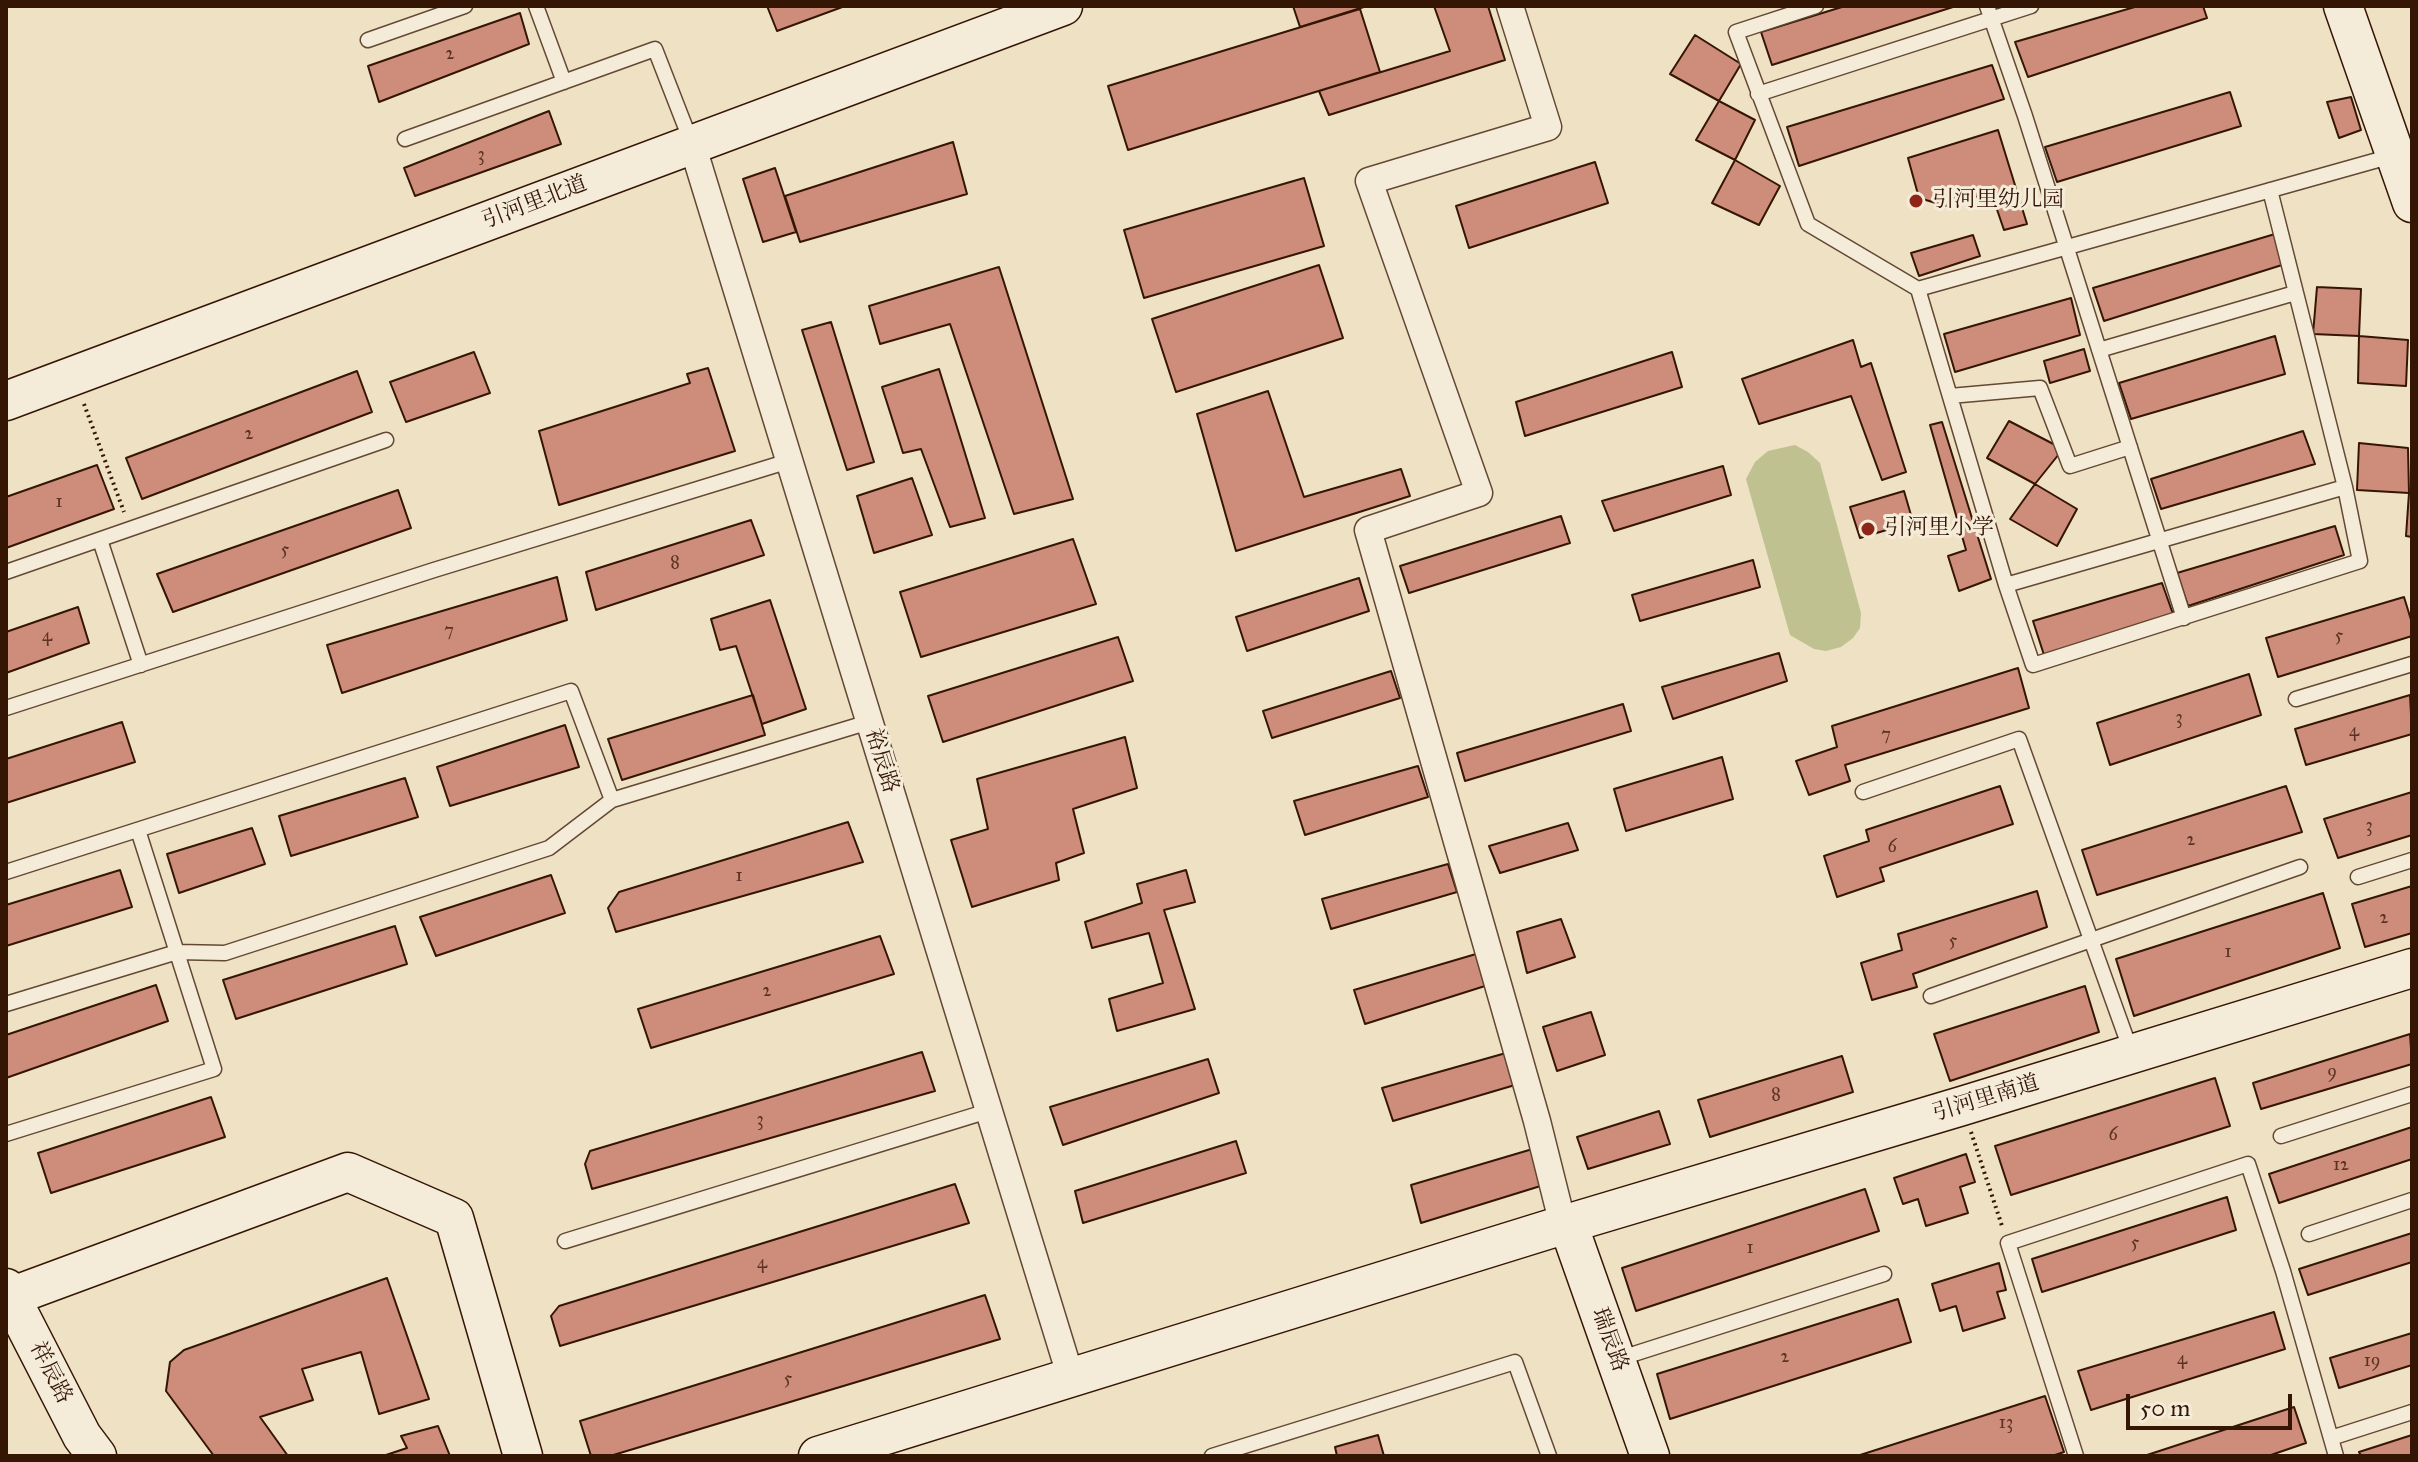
<!DOCTYPE html>
<html>
<head>
<meta charset="utf-8">
<style>
  body { margin:0 }
  #map { position:relative; width:2418px; height:1462px; overflow:hidden; background:#eee1c4; font-family:"IM FELL Great Primer",serif }
  canvas { display:block }
  .frame { position:absolute; inset:0; border:8px solid #351504; pointer-events:none }
  .scale { position:absolute; left:2126px; top:1394px; width:166px; height:36px; box-sizing:border-box; border:4px solid #351504; border-top:0; padding-left:10px; font-size:24px; line-height:28px; white-space:nowrap; color:#351504; -webkit-text-stroke:6px #f4ecd9; paint-order:stroke }
</style>
</head>
<body>
<div id="map">
<canvas width="2418" height="1462"></canvas>
<div class="frame"></div>
<div class="scale">50 m</div>
</div>
<script>
const c = document.querySelector('canvas').getContext('2d');
c.lineJoin = 'round';
function paint(path, color) { c.fillStyle = color; c.fill(path, 'evenodd'); }
const poly = rows => new Path2D(rows.map(r => 'M' + r).join(''));
function strokePath(path, color, width, dash) { c.strokeStyle = color; c.lineWidth = width; c.lineCap = dash ? 'butt' : 'round'; c.setLineDash(dash || []); c.stroke(path); }
function write(font, color, halo, rows, align = 'center') {
  c.font = font + ' "IM FELL Great Primer","Noto Serif SC",serif'; c.lineWidth = 6; c.setLineDash([]); c.textBaseline = 'middle'; c.strokeStyle = halo; c.fillStyle = color; for (const [text, x, y, turn = 0] of rows) {
    c.save(); c.translate(x, y); c.rotate((+turn || 0) * Math.PI / 180); c.textAlign = isNaN(turn) ? turn : align; if (halo) c.strokeText(text, 0, 0); c.fillText(text, 0, 0); c.restore();
  }
}
const green = poly([
  [1795,445,1808,452,1820,463,1861,613,1860,628,1853,638,1841,647,1826,651,1814,649,1790,635,1746,479,1755,462,1768,451]
]);
const building = poly([
  [767,6,845,6,777,31,767,6],
  [1293,6,1367,6,1300,27,1293,6],
  [1434,6,1488,6,1505,60,1329,115,1319,91,1450,51,1434,6],
  [1845,6,1956,6,1772,65,1761,32,1845,6],
  [2138,6,2203,6,2207,18,2028,77,2015,42,2138,6],
  [1360,9,1380,72,1128,150,1108,86,1360,9],
  [520,13,529,44,379,102,368,66,520,13],
  [1695,35,1741,64,1719,101,1670,74,1695,35],
  [1992,65,2004,99,1799,166,1787,127,1992,65],
  [2230,92,2241,126,2057,182,2045,147,2230,92],
  [2351,97,2361,130,2339,138,2327,102,2351,97],
  [1719,101,1755,120,1735,160,1696,140,1719,101],
  [549,111,561,144,415,196,404,168,549,111],
  [1998,130,2027,224,2004,230,1991,192,1946,206,1919,198,1908,158,1998,130],
  [953,142,967,194,800,242,785,196,953,142],
  [1735,160,1780,186,1759,225,1712,203,1735,160],
  [1595,162,1608,203,1469,248,1456,206,1595,162],
  [775,168,796,232,763,242,743,179,775,168],
  [1304,178,1324,246,1144,298,1124,230,1304,178],
  [2275,234,2282,265,2104,321,2093,288,2275,234],
  [1973,235,1980,256,1919,276,1911,253,1973,235],
  [1319,265,1343,338,1176,392,1152,319,1319,265],
  [999,267,1073,499,1014,514,950,324,880,344,869,306,999,267],
  [2317,287,2361,289,2359,336,2313,334,2317,287],
  [2071,298,2080,335,1955,372,1944,334,2071,298],
  [831,322,874,462,847,470,802,330,831,322],
  [2275,336,2285,374,2131,419,2119,383,2275,336],
  [2359,336,2408,340,2406,386,2358,383,2359,336],
  [1853,340,1861,367,1871,363,1906,472,1882,480,1851,396,1759,424,1742,379,1853,340],
  [2084,349,2090,371,2050,383,2044,361,2084,349],
  [474,352,490,393,406,422,390,382,474,352],
  [1672,352,1682,387,1525,436,1516,402,1672,352],
  [708,368,735,451,559,505,539,431,690,383,687,374,708,368],
  [939,369,985,518,950,527,921,449,903,453,882,387,939,369],
  [357,371,372,412,142,499,126,458,357,371],
  [1268,391,1304,497,1401,469,1410,496,1236,551,1197,414,1268,391],
  [2009,421,2063,449,2035,484,1987,458,2009,421],
  [1942,422,1991,579,1959,591,1948,556,1966,550,1930,425,1942,422],
  [2303,431,2315,464,2161,509,2151,479,2303,431],
  [2359,443,2408,448,2409,493,2357,490,2359,443],
  [97,465,114,509,6,548,6,497,97,465],
  [1723,466,1731,495,1614,531,1602,501,1723,466],
  [912,478,932,535,874,553,857,496,912,478],
  [2035,484,2077,509,2057,546,2010,519,2035,484],
  [398,490,411,528,173,612,157,574,398,490],
  [1904,491,1913,522,1860,538,1850,507,1904,491],
  [2409,493,2412,493,2412,537,2406,536,2409,493],
  [1561,516,1570,543,1409,593,1400,566,1561,516],
  [751,520,764,555,596,610,586,572,751,520],
  [2335,526,2344,555,2188,606,2177,573,2335,526],
  [1073,539,1096,604,921,657,900,592,1073,539],
  [1753,560,1760,587,1640,621,1632,595,1753,560],
  [557,577,567,620,342,693,327,645,557,577],
  [1359,578,1369,611,1247,651,1236,617,1359,578],
  [2162,583,2173,614,2044,655,2033,621,2162,583],
  [2404,597,2412,623,2412,636,2278,677,2266,638,2404,597],
  [770,600,806,709,762,724,736,646,720,650,711,619,770,600],
  [78,607,89,643,6,673,6,632,78,607],
  [1118,637,1133,681,943,742,928,696,1118,637],
  [1779,653,1787,681,1673,719,1662,687,1779,653],
  [2018,668,2029,708,1845,765,1850,781,1809,795,1796,761,1837,747,1832,726,2018,668],
  [1391,671,1400,698,1272,738,1263,711,1391,671],
  [2249,674,2261,715,2110,765,2097,723,2249,674],
  [753,695,765,735,622,780,608,739,753,695],
  [2410,695,2412,734,2306,765,2295,729,2410,695],
  [1623,704,1631,731,1465,781,1457,753,1623,704],
  [122,722,135,762,6,803,6,759,122,722],
  [565,725,579,767,450,806,437,767,565,725],
  [1125,737,1137,788,1073,809,1084,853,1056,863,1059,880,972,907,951,840,988,829,977,779,1125,737],
  [1722,757,1733,799,1626,831,1614,789,1722,757],
  [1418,766,1428,797,1305,835,1294,801,1418,766],
  [405,778,418,817,291,856,279,816,405,778],
  [2000,786,2013,824,1880,868,1884,881,1837,897,1824,856,1869,841,1866,830,2000,786],
  [2286,786,2302,832,2097,895,2082,850,2286,786],
  [2412,792,2412,835,2338,858,2324,819,2412,792],
  [848,822,863,862,616,932,608,908,619,892,848,822],
  [1568,823,1578,850,1500,873,1489,846,1568,823],
  [252,828,265,864,179,893,167,854,252,828],
  [1448,864,1457,892,1331,929,1322,899,1448,864],
  [120,870,132,907,6,946,6,905,120,870],
  [1186,870,1195,902,1164,910,1195,1009,1117,1031,1109,999,1163,983,1149,933,1092,948,1085,922,1142,903,1137,884,1186,870],
  [551,875,565,913,436,956,420,917,551,875],
  [2412,886,2412,933,2365,947,2352,904,2412,886],
  [2037,891,2047,927,1913,974,1917,987,1872,1000,1861,963,1902,950,1898,934,2037,891],
  [2323,893,2340,948,2134,1016,2116,959,2323,893],
  [1561,919,1575,957,1527,973,1517,932,1561,919],
  [395,926,407,964,236,1019,223,980,395,926],
  [880,936,894,974,651,1048,638,1009,880,936],
  [1476,954,1485,986,1365,1024,1354,990,1476,954],
  [156,985,168,1021,6,1078,6,1035,156,985],
  [2085,986,2099,1032,1950,1081,1934,1034,2085,986],
  [1591,1012,1605,1055,1557,1071,1543,1027,1591,1012],
  [2410,1034,2412,1064,2261,1109,2253,1083,2410,1034],
  [922,1052,935,1091,592,1189,585,1164,590,1151,922,1052],
  [1506,1053,1515,1085,1393,1121,1382,1088,1506,1053],
  [1842,1056,1853,1092,1710,1137,1698,1100,1842,1056],
  [1208,1059,1219,1093,1063,1145,1050,1107,1208,1059],
  [2215,1078,2230,1126,2011,1195,1995,1146,2215,1078],
  [211,1097,225,1137,51,1193,38,1153,211,1097],
  [1659,1111,1670,1144,1588,1169,1577,1137,1659,1111],
  [2412,1127,2412,1159,2279,1203,2269,1174,2412,1127],
  [1236,1141,1246,1173,1083,1223,1075,1191,1236,1141],
  [1536,1148,1547,1184,1421,1223,1411,1185,1536,1148],
  [1966,1154,1975,1182,1960,1187,1968,1213,1926,1226,1918,1199,1903,1204,1894,1178,1966,1154],
  [955,1184,969,1223,560,1346,551,1316,559,1306,955,1184],
  [1865,1189,1879,1231,1636,1311,1622,1268,1865,1189],
  [2227,1197,2236,1230,2042,1292,2032,1259,2227,1197],
  [2412,1233,2412,1262,2308,1295,2299,1269,2412,1233],
  [1999,1263,2006,1290,1997,1292,2005,1318,1963,1331,1956,1306,1940,1311,1932,1284,1999,1263],
  [387,1278,429,1399,379,1414,361,1352,302,1369,313,1400,260,1417,288,1456,214,1456,166,1391,170,1362,184,1350,387,1278],
  [985,1295,1000,1339,610,1456,591,1456,580,1421,985,1295],
  [1898,1299,1911,1342,1670,1419,1657,1374,1898,1299],
  [2274,1312,2285,1349,2091,1410,2078,1371,2274,1312],
  [2412,1333,2412,1365,2339,1388,2330,1358,2412,1333],
  [2045,1396,2064,1452,2052,1456,1857,1456,2045,1396],
  [2294,1407,2306,1443,2268,1456,2144,1456,2294,1407],
  [438,1426,450,1456,383,1456,407,1448,401,1436,438,1426],
  [1378,1435,1384,1456,1337,1456,1335,1447,1378,1435],
  [2412,1435,2412,1456,2361,1456,2359,1452,2412,1435]
]);
const path = poly([
  [84,404,124,512],
  [1971,1132,2002,1226]
]);
const lane = poly([
  [536,6,564,82],
  [1816,6,1736,32,1808,224,1918,289,2006,585,2345,487,2270,190],
  [1987,6,2025,116,2184,618],
  [368,40,465,6],
  [1758,94,2031,6],
  [405,139,655,49,692,144],
  [1918,289,2392,156],
  [2099,350,2295,293],
  [1950,396,2040,388,2070,466,2130,447],
  [100,540,141,665],
  [6,572,386,440],
  [2006,585,2033,665,2360,561,2345,487],
  [2296,699,2412,664],
  [6,708,434,570,789,461],
  [1863,792,2019,739,2132,1054],
  [6,872,571,691,612,800,869,722],
  [2358,877,2412,860],
  [1931,996,2300,867],
  [6,1004,177,952,225,953,549,848,612,800],
  [6,1134,214,1069,138,830],
  [2281,1136,2412,1094],
  [2309,1234,2412,1200],
  [565,1241,988,1111],
  [1618,1359,1884,1274],
  [2331,1438,2412,1412],
  [1212,1456,1515,1362,1549,1456],
  [2076,1456,2008,1243,2248,1164,2283,1271,2336,1456]
]);
const street = poly([
  [1510,6,1548,127,1369,181,1479,493,1368,530,1537,1121,1563,1225],
  [692,144,1071,1378]
]);
const secondary = poly([
  [2343,6,2412,203],
  [6,401,1063,6],
  [1568,1224,1650,1456],
  [6,1288,82,1436,97,1456],
  [10,1297,348,1172,454,1218,523,1456],
  [818,1456,1563,1225,1962,1106,2412,968]
]);
const markers = [
  [1916,201,8,"#8f2418"],
  [1868,529,8,"#8f2418"]
];
const numberNames = [
  ["2",450,55],
  ["3",481,156],
  ["2",249,435],
  ["1",59,503],
  ["5",285,551],
  ["8",675,564],
  ["7",449,632],
  ["4",47,637],
  ["5",2339,637],
  ["3",2179,719],
  ["4",2354,732],
  ["7",1886,736],
  ["3",2369,827],
  ["2",2191,841],
  ["6",1892,848],
  ["1",739,877],
  ["2",2384,919],
  ["5",1953,942],
  ["1",2228,953],
  ["2",767,992],
  ["9",2332,1073],
  ["8",1776,1096],
  ["3",760,1121],
  ["6",2113,1136],
  ["12",2341,1166],
  ["5",2135,1244],
  ["1",1750,1249],
  ["4",762,1264],
  ["2",1785,1358],
  ["4",2182,1360],
  ["19",2372,1362],
  ["5",788,1380],
  ["13",2006,1424]
];
const poiNames = [
  ["引河里幼儿园",1932,201],
  ["引河里小学",1884,529]
];
const streetNames = [
  ["引河里北道",535,203,-21],
  ["裕辰路",881,761,73],
  ["引河里南道",1986,1099,-17],
  ["瑞辰路",1609,1340,70],
  ["祥辰路",50,1373,63]
];
paint(green, '#bfc190');
paint(building, '#ce8d7a');
strokePath(building, '#351504', 2);
strokePath(lane, '#634834', 17);
strokePath(street, '#634834', 29);
strokePath(secondary, '#351504', 41);
strokePath(path, '#351504', 4, [2, 4]);
strokePath(lane, '#f4ecd9', 14);
strokePath(street, '#f4ecd9', 26);
strokePath(secondary, '#f4ecd9', 38);
for (const [x, y, r, color] of markers) { const dot = new Path2D(); dot.arc(x, y, r, 0, 2 * Math.PI); c.fillStyle = color; c.fill(dot); strokePath(dot, '#f4ecd9', 3); }
write('18px', '#5b3322', null, numberNames);
write('22px', '#351504', '#f4ecd9', poiNames, 'left');
write('22px', '#351504', '#f4ecd9', streetNames);
</script>
</body>
</html>
